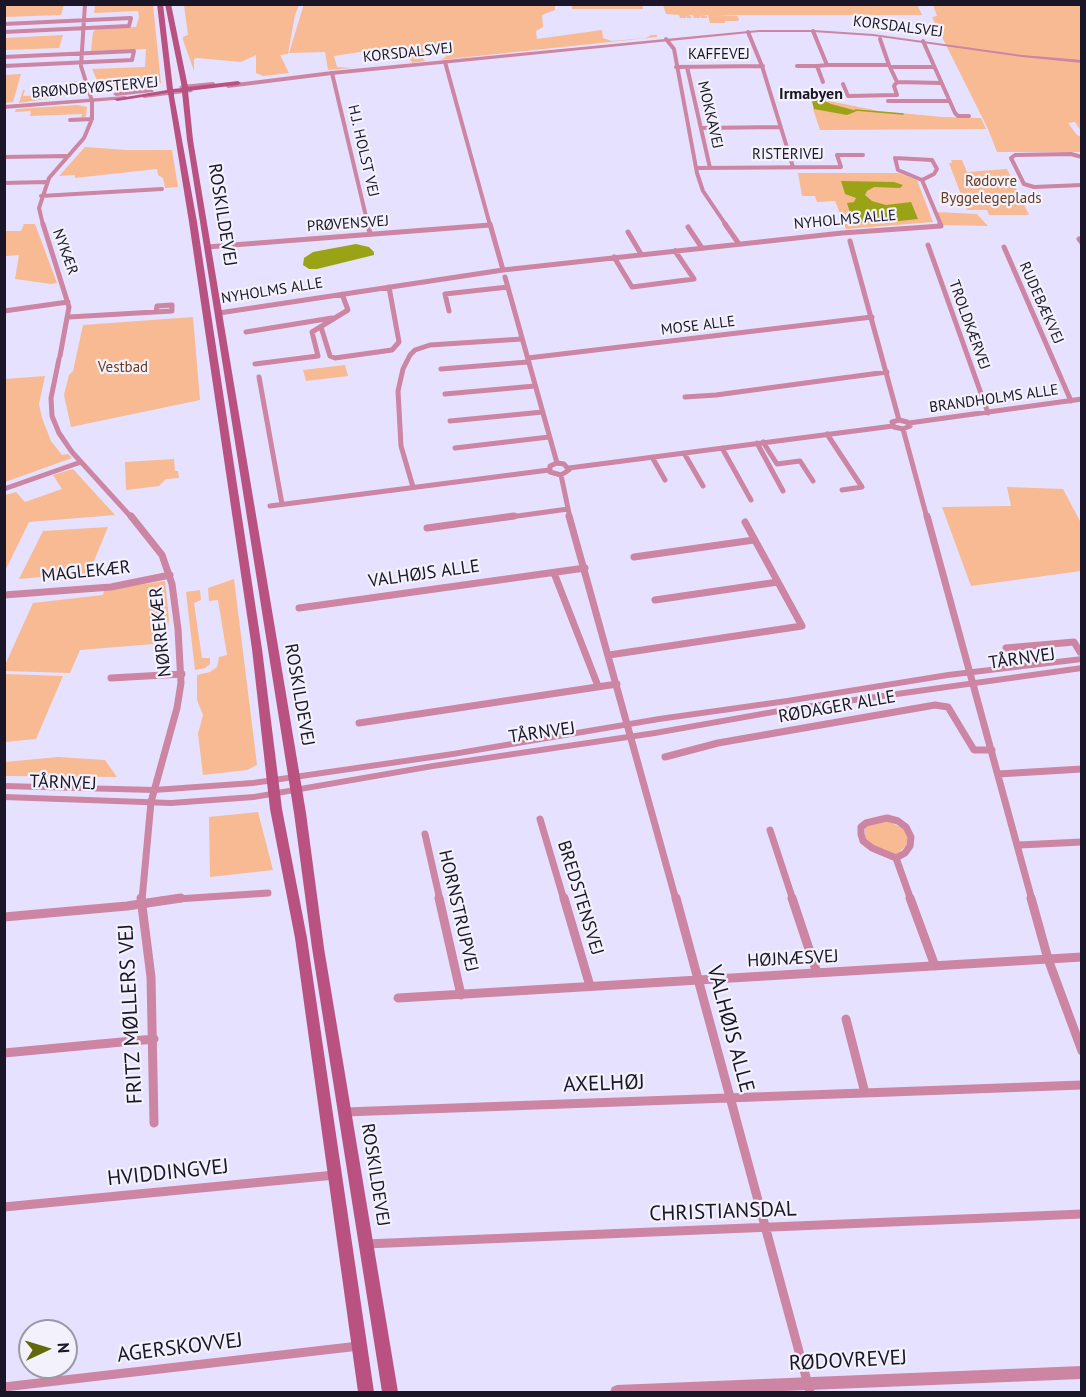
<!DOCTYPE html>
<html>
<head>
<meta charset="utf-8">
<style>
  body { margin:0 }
  #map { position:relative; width:1086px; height:1397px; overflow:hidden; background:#e6e1fe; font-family:"PT Sans",sans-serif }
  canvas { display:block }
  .frame { position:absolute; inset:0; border:6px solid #1a1627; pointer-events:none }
  .north { position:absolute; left:18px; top:1319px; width:60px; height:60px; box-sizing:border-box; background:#f3f1fb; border:2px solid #9c99a6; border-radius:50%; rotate:86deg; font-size:16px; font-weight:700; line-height:24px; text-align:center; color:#1a1627 }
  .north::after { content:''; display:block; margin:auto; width:21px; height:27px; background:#62690b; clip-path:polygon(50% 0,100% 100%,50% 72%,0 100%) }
</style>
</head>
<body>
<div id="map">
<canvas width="1086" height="1397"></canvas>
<div class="frame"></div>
<div class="north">N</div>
</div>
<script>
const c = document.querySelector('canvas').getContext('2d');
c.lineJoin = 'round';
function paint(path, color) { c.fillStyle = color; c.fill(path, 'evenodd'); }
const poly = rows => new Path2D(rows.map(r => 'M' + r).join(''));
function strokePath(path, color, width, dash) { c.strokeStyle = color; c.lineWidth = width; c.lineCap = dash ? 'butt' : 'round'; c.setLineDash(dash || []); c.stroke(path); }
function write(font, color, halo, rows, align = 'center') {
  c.font = font + ' "PT Sans",sans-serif'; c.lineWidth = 4.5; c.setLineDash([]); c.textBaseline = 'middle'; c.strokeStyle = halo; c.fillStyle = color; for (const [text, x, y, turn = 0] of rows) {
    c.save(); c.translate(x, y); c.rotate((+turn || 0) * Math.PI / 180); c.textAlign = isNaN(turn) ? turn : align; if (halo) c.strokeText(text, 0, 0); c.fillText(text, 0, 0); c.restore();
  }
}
const green = poly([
  [304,4,555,5,555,10,542,15,543,27,536,31,537,39,602,30,603,38,612,41,646,38,651,35,657,35,657,37,440,60,446,57,446,53,420,55,425,61,412,63,408,55,387,56,384,51,360,52,334,56,337,67,352,68,328,70,325,52,289,53],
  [917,4,922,15,717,15,737,16,739,19,738,21,725,21,725,23,710,23,708,15,702,15,707,16,707,18,701,18,701,15,700,18,694,18,693,15,689,15,692,18,687,18,686,15,686,18,680,18,679,15,666,14,663,5],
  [64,5,61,15,5,17,5,6],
  [95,5,153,5,161,83,153,87,102,91,92,69,145,67,146,49,91,51,93,32,96,29,136,27,139,17,138,11,94,13],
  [184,5,299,5,295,15,288,54,280,55,289,73,263,76,256,73,256,55,241,62,197,58,194,59,194,71,183,40,183,37,188,35],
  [572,5,642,5,643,9,572,9],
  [933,5,1081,5,1081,131,1075,122,1068,123,1077,135,1081,137,1081,152,997,152,988,129,932,17,937,16],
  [63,35,59,48,5,50,5,38],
  [21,74,13,102,5,103,5,75],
  [69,81,77,81,83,92,78,94,19,103,23,90,25,90,23,96,50,95,52,91,67,90],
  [829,101,879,111,942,117,981,118,986,129,820,130,813,109],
  [78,105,87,107,86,116,81,118,82,114,30,116,31,111,15,112,16,109],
  [85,147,126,150,172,150,178,187,165,188,163,178,158,175,157,169,75,178,75,175,59,176],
  [951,160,962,160,967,172,1007,169,1029,215,989,215,987,210,967,210,949,163,952,163],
  [798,173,899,173,917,180,933,222,846,229,835,201,817,202,815,196,802,196],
  [937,212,977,214,988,226,943,225],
  [24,224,35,224,57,283,51,284,15,279,19,255,5,256,5,231,21,231],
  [193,317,200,400,71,427,64,395,69,375,73,371,83,325],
  [345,365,348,376,306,381,303,370],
  [45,376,39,404,42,418,51,441,62,455,68,454,72,458,5,482,5,379],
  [174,459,175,471,178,471,179,478,166,479,159,486,126,490,125,462],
  [73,469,115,515,29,522,5,571,5,495,16,492,25,502,62,489,53,475],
  [1007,487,1063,489,1081,523,1081,571,971,586,942,507,1011,506],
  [108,527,89,573,19,579,43,531],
  [234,579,257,765,247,770,203,775,198,734,203,715,197,700,197,675,210,672,217,667,219,657,227,655,218,600,209,601,208,588],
  [165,581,169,619,166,643,80,650,70,673,5,671,5,665,33,603,103,595,104,590],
  [200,590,201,600,194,603,202,658,210,658,210,664,205,668,195,670,186,592],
  [5,674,63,676,36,739,5,742],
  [58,757,105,760,117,777,5,776,5,762],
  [258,812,273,870,210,877,209,817],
  [887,821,903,828,908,839,906,846,896,855,881,851,865,840,865,827]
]);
const water = poly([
  [811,98,819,98,831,104,857,111,847,115,814,109],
  [841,181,894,182,903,185,900,188,874,187,867,191,865,195,872,201,886,205,911,202,918,219,890,222,873,220,854,225,847,203,854,202,856,198,845,194],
  [356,244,369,247,374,252,374,255,317,269,309,269,303,265,304,258,313,252]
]);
const stream = poly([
  [855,110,903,114]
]);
const minorFar3 = poly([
  [4,24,131,18,129,26,4,32],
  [813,31,827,65,817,66,823,82],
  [748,32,762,66,793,167],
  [666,39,674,49,697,173,703,191,726,225],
  [923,41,955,113,958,116,969,116],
  [4,57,134,51,132,60,4,66],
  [445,62,490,225],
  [827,65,889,65,880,39],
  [797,66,817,66],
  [676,67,763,66],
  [687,67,710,168],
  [890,67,934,67],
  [332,73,368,225],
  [897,82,941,83],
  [843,84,848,96,897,95,894,86,897,82,889,65],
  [888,101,949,101],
  [70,120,92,119],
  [701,128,780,127],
  [4,157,67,156],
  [1082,157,1071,154,1015,155,1011,158,1024,184,1034,187,1082,185],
  [895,158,932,160,937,169,934,174,922,180,898,170,895,158],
  [696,168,841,167,837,155,863,155],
  [922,180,941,225],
  [4,183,46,182],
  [41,196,162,189],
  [43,225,39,208,49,178,84,138,92,119,92,101,81,66,85,4]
]);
const minorFar2 = poly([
  [43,224,69,307,60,356],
  [368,224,370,234],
  [490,224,503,270],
  [725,224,739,244],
  [688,227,702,248],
  [628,232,641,254],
  [1079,239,1082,243],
  [850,241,899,420],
  [928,245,988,413],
  [207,247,490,225],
  [1004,247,1071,401],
  [614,257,632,287,694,279,675,251],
  [505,277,557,463],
  [4,311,68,302],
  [449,311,445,294,508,287],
  [156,312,157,306,172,305],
  [219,313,503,270,842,233,941,226,940,224],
  [69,317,172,311,172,305],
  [321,327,330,356,335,358,392,350,399,342,389,287],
  [246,332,332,318],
  [528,358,872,317],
  [59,359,51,398,52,416,59,433,72,452,132,518],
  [255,364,318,356,312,332,348,310,342,294],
  [441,369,528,362],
  [259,377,282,504],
  [445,394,535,386],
  [685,397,716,395,887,372],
  [899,420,907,422,910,426,903,429,894,427,892,422,899,420],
  [450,421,543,412],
  [909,423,1082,399],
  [903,429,927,518],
  [827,434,862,487,842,490],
  [763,442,777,464,800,461,813,481],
  [757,443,783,491],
  [455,448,549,437],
  [722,448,751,500],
  [684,453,703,486],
  [652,457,665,480],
  [557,463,564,464,569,470,561,475,550,472,550,466,557,463],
  [569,468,893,426],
  [561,475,570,518],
  [413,487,401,446,398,391,403,369,410,355,415,350,430,345,522,339],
  [4,489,81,462],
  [270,506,549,470],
  [503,518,568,509]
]);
const minorFar1 = poly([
  [131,516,162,555,172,584,178,629,181,683,177,708,151,802,142,900],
  [569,516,676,900],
  [927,516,1032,900],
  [427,528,514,516],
  [634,557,754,540],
  [554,573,598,686],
  [4,595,111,587,170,575],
  [655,600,778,582],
  [299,608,585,568],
  [1006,648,1074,642,1080,652],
  [609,655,802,626,745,522],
  [111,678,182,674],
  [359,723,617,684],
  [665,757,718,743,935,705,948,707,974,750,992,750],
  [998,774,1082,769],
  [887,818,898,821,906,827,911,837,910,846,905,853,896,858,872,848,863,841,861,834,861,827,866,823,887,818],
  [540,819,564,900],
  [770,830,793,900],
  [425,834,440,900],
  [1019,845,1082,842],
  [896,858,911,900],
  [162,900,268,893]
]);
const minor = poly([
  [141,898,151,977,154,1123],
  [439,898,461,995],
  [564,898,590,986],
  [676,898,810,1392],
  [792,898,817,973],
  [910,898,935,966],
  [1031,898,1048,959,1082,1051],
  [4,917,127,906,181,898],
  [398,998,1082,957],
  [846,1019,865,1093],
  [4,1053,154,1039],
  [345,1112,1082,1085],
  [4,1207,335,1175],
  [366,1244,1082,1214],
  [4,1387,359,1346]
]);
const tertiary = poly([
  [759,30,813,30,873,34,1022,55,1082,60,1082,63,1022,57,873,36,813,32,759,32,332,75,228,88,225,86,228,84,332,71,759,30],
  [213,82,215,83,215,85,182,89,179,87,182,85,213,82],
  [151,89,154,91,153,92,116,96,113,94,116,92,151,89],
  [190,89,193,91,192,92,144,98,141,96,144,94,190,89],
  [125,96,127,97,127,99,4,109,4,105,125,96],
  [1082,656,1082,662,948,678,787,704,659,722,453,757,253,786,154,793,4,789,4,783,154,787,253,780,453,751,659,716,787,698,948,672,1082,656],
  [1082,665,1082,671,790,712,655,736,433,769,254,800,171,806,4,800,4,794,171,800,254,794,433,763,655,730,790,706,1082,665],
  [1082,1366,1082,1379,759,1392,610,1392,612,1387,617,1385,1082,1366]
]);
const secondary = poly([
  [157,4,163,4,173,89,182,88,165,4,171,4,188,87,238,81,241,83,238,85,188,91,193,140,306,813,324,948,398,1392,382,1392,312,948,294,813,187,140,182,92,174,92,174,96,197,222,262,649,282,809,307,938,374,1392,358,1392,295,938,270,809,252,649,189,222,168,93,117,101,114,99,167,90,157,4]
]);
const farStreetnames = [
  ["KORSDALSVEJ",898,27,7],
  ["KORSDALSVEJ",408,53,-6],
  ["KAFFEVEJ",719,55],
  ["BRØNDBYØSTERVEJ",95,88,-5],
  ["MOKKAVEJ",710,115,77],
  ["H.J. HOLST VEJ",363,151,77],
  ["RISTERIVEJ",788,155],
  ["NYHOLMS ALLE",845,220,-5],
  ["PRØVENSVEJ",348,224,-4],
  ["NYKÆR",65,252,70],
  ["NYHOLMS ALLE",272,291,-9],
  ["RUDEBÆKVEJ",1041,303,66],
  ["TROLDKÆRVEJ",969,325,70],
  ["MOSE ALLE",698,326,-7],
  ["BRANDHOLMS ALLE",994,399,-8]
];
const farParknames = [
  ["Rødovre",991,182],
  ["Byggelegeplads",991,199],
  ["Vestbad",123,368]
];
const farNeighbourhoodnames = [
  ["Irmabyen",811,94]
];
const streetNames = [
  ["ROSKILDEVEJ",222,215,81],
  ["MAGLEKÆR",86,572,-6],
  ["VALHØJS ALLE",424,574,-8],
  ["NØRREKÆR",161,632,-96],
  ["TÅRNVEJ",1022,659,-8],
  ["ROSKILDEVEJ",299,695,80],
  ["RØDAGER ALLE",837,707,-10],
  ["TÅRNVEJ",542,733,-8],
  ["TÅRNVEJ",63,783,2],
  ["BREDSTENSVEJ",580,898,73],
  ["HORNSTRUPVEJ",458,911,77],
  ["HØJNÆSVEJ",793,959,-3],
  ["ROSKILDEVEJ",375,1175,81]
];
const nearStreetnames = [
  ["FRITZ MØLLERS VEJ",131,1014,-93],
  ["VALHØJS ALLE",730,1029,75],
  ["AXELHØJ",604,1084,-2],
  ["HVIDDINGVEJ",168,1173,-6],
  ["CHRISTIANSDAL",723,1212,-2],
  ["AGERSKOVVEJ",180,1348,-7],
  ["RØDOVREVEJ",848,1361,-3]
];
paint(green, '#f7ba93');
paint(water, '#99a315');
strokePath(stream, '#99a315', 1.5);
strokePath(minorFar3, '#cc85a2', 4);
strokePath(minorFar2, '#cc85a2', 5);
strokePath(minorFar1, '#cc85a2', 7);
strokePath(minor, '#cc85a2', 9);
paint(tertiary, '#cc85a2');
paint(secondary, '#b95281');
write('15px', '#1a1627', '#f3f1fb', farStreetnames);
write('15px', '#673e21', '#f3f1fb', farParknames);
write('bold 16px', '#1a1627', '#f3f1fb', farNeighbourhoodnames);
write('18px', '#1a1627', '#f3f1fb', streetNames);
write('21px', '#1a1627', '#f3f1fb', nearStreetnames);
</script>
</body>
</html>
